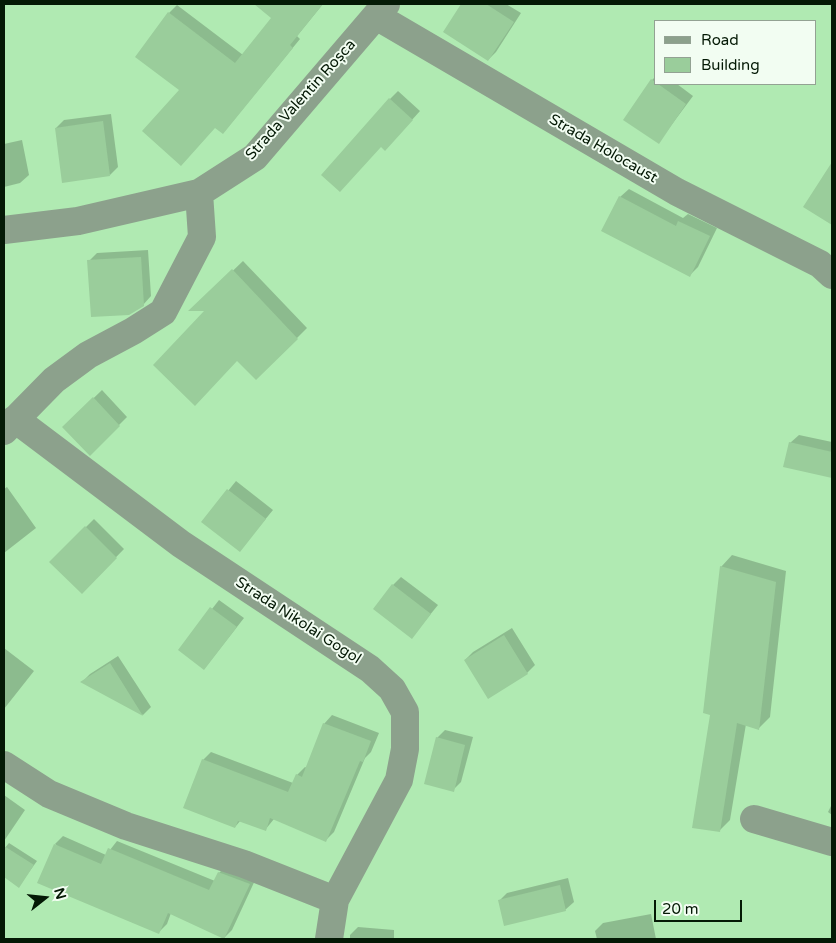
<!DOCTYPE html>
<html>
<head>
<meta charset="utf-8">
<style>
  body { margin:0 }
  #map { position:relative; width:836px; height:943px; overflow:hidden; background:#b0eab2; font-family:"Varela Round",sans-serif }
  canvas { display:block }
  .frame { position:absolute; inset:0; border:5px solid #041905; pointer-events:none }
  .legend { position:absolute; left:654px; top:20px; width:162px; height:65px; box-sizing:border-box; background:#f2fdf2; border:1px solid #93a293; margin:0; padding:6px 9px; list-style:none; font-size:15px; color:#041905 }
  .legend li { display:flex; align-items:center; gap:10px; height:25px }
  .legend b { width:25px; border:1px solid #93a293 }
  .north { position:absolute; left:20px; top:873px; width:50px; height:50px; -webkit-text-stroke:4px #f2fdf2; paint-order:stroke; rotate:74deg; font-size:14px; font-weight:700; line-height:20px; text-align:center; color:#041905 }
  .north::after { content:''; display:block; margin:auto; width:18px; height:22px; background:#041905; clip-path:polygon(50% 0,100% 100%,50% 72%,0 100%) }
  .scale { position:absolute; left:654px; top:900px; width:88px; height:22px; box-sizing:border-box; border:2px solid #041905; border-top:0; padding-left:6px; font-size:15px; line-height:18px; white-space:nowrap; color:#041905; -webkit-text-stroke:4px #f2fdf2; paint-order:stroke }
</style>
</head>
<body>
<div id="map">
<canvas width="836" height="943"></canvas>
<div class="frame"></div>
<ul class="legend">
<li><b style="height:6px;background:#8ca18c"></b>Road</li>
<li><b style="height:14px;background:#9acd9b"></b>Building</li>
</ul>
<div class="north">N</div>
<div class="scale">20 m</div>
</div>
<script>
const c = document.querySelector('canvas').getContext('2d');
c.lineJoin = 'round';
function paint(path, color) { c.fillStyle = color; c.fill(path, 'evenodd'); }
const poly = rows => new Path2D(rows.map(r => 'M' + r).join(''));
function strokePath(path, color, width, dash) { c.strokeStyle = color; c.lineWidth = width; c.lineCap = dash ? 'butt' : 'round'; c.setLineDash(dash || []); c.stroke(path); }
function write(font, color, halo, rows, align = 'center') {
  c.font = font + ' "Varela Round",sans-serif'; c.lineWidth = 4; c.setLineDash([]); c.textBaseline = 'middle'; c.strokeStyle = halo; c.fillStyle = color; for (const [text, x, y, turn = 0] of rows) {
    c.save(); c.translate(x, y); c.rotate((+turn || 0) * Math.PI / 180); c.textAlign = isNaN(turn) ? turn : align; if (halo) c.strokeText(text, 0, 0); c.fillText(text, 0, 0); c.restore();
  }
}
const shadow = poly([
  [268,4,323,4,297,36,300,39,223,133,181,90,169,13,177,5,243,55,273,18,263,9],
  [463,4,506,4,521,13,496,52,488,60,445,32],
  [655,77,655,84,677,84,693,96,658,143,652,80],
  [398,91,420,111,393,141,381,146,390,99],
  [111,114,118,167,110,175,56,128,64,120],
  [22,140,29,175,20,183,4,187,4,144],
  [832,167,832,223,826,173],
  [629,189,683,218,688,214,717,228,698,267,690,275,620,197],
  [148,250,151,296,143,305,89,261,97,253],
  [243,261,307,328,256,379,207,309,192,310],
  [102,390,127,417,90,454,64,427],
  [799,435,832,442,832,477,785,466,790,443],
  [236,481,273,510,240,550,203,522],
  [7,487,36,528,4,553,4,489],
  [94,519,124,549,82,592,51,562],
  [732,555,786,571,770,717,759,728,746,724,730,820,719,831,712,714,721,567],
  [401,577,438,605,412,637,393,585],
  [219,600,244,618,204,669,180,650],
  [512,628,535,665,527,673,465,660,473,652],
  [4,648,34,671,4,709],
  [118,656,151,707,143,715,82,682,90,674],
  [332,715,379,733,371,752,365,758,334,832,326,840,274,819,265,830,241,820,235,827,203,760,211,752,293,783,297,775,305,767,307,768,324,724],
  [445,730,473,737,461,782,453,790,437,738],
  [4,795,25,810,4,841],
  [832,804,832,815,828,812],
  [63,836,106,855,117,841,215,881,219,873,227,865,257,876,232,930,224,938,171,913,167,924,159,932,55,844],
  [9,843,37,861,19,886,4,876,4,849],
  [568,878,574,902,565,910,499,901,507,893],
  [651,914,656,939,597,939,595,931,603,923],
  [358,927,394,930,394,939,350,939,350,935]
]);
const building = poly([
  [254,4,323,4,290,45,293,48,223,134,215,128,181,166,142,131,179,90,135,57,168,12,235,63,271,18],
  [461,4,486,4,514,22,488,61,443,32],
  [651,79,686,104,659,144,623,120],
  [389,98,413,120,385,151,381,147,340,192,321,175],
  [103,121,110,176,62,183,55,128],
  [832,162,832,225,803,207],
  [619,196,676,226,678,221,710,236,690,277,601,231],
  [141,257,144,306,129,315,91,317,87,260],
  [232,269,298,339,256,380,237,361,195,406,153,365,204,311,188,311],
  [93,397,120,426,90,456,62,427],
  [789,442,832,452,832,478,783,467],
  [227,489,266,519,240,552,201,522],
  [85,526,117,558,82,594,49,562],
  [720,566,776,582,759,730,737,723,720,832,692,828,710,715,703,713],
  [392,584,431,614,412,639,373,609],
  [210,607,237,627,204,670,178,650],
  [504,635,528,674,488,699,464,660],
  [110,663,143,716,80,682],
  [323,723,371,741,363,762,360,761,326,842,270,818,266,831,238,821,235,828,183,808,202,759,288,792,296,774,302,777],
  [436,737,465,745,454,792,424,784],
  [54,844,101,864,108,848,209,890,218,872,250,884,224,939,168,913,159,934,37,883],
  [4,846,34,865,19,888,4,877],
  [560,885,566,911,504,926,498,900]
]);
const minor = poly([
  [376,16,677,192,820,264,832,275],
  [4,230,78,221,199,193,255,157,386,4],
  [15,419,181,544,370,669,392,689,405,712,405,749,399,780,335,900,329,939],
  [4,431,54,380,88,355,133,331,163,312,202,237,199,193],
  [4,765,49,794,126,826,244,864,335,900],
  [754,819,832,842]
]);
const streetNames = [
  ["Strada Valentin Roșca",301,100,-48],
  ["Strada Holocaust",603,149,30],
  ["Strada Nikolai Gogol",298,621,33]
];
paint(shadow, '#0003');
paint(building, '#9acd9b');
strokePath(minor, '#8ca18c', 28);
write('15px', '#041905', '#f2fdf2', streetNames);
</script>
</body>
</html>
